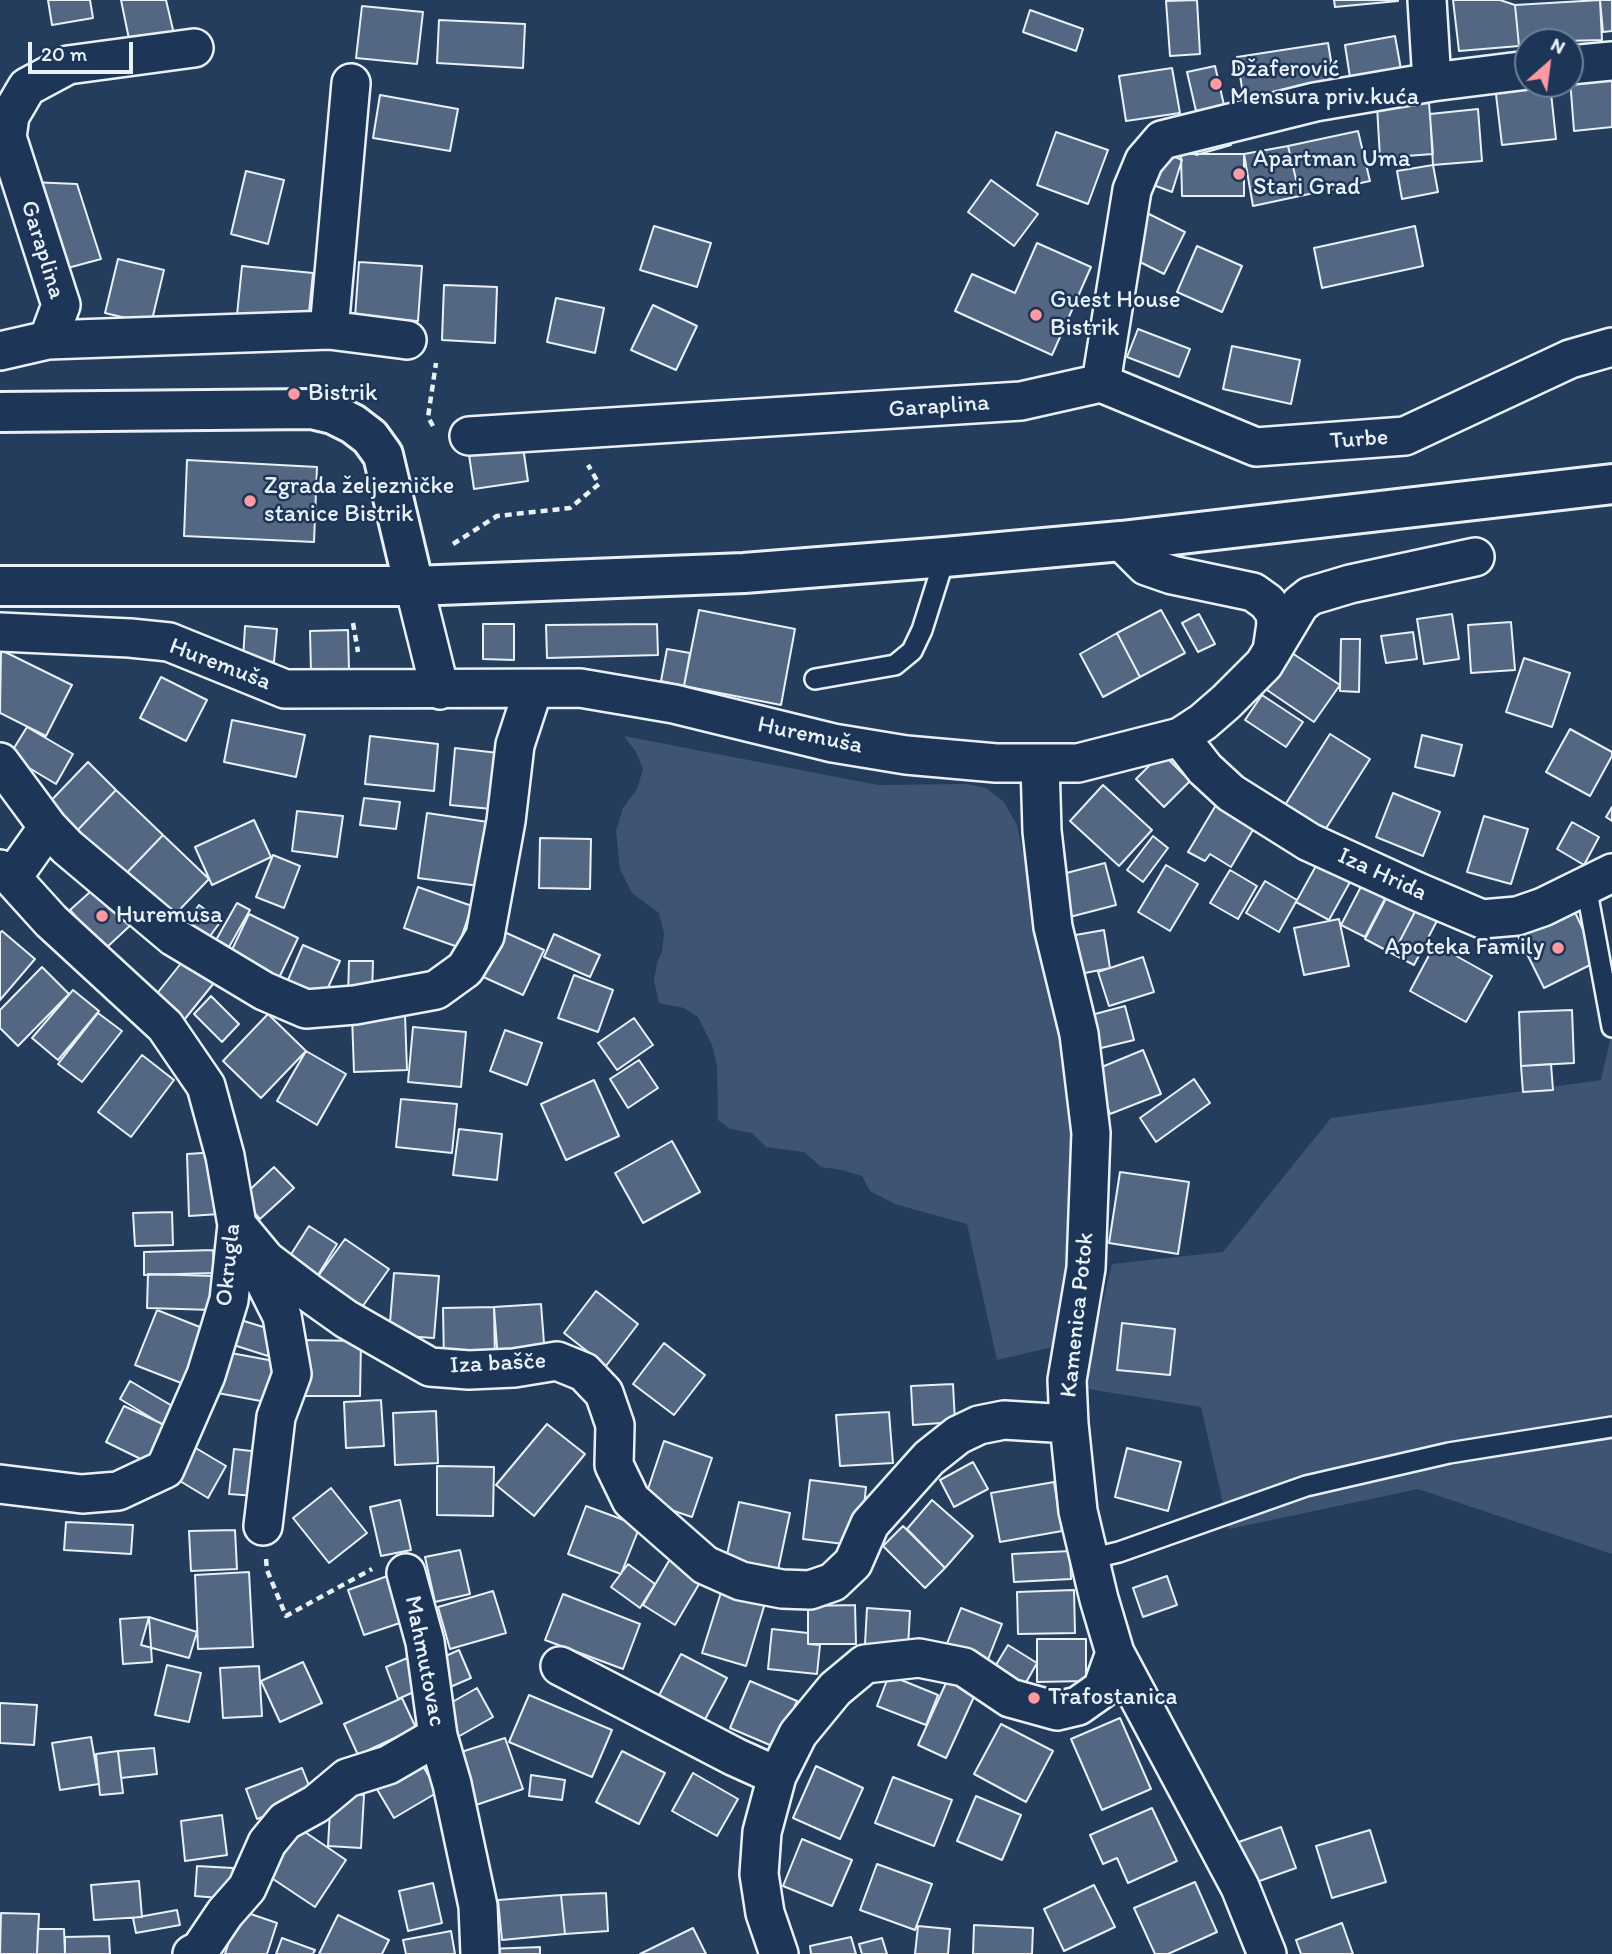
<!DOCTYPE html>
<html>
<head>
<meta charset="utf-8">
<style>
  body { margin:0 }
  #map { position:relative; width:1612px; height:1954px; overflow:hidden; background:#253d5d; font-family:Itim,sans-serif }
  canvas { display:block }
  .north { position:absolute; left:1514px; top:28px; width:70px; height:70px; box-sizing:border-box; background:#1d3557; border:2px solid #6e8097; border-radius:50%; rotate:28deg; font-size:19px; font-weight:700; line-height:28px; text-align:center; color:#e8f1f8 }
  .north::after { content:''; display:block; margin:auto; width:24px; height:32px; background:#ff9aa2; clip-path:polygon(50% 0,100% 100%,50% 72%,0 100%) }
  .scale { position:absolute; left:28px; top:42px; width:105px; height:32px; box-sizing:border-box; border:4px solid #e8f1f8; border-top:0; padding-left:9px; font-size:21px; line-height:24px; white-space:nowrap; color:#e8f1f8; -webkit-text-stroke:5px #1d3557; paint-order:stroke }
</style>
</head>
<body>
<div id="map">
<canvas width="1612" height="1954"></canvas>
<div class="north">N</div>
<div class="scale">20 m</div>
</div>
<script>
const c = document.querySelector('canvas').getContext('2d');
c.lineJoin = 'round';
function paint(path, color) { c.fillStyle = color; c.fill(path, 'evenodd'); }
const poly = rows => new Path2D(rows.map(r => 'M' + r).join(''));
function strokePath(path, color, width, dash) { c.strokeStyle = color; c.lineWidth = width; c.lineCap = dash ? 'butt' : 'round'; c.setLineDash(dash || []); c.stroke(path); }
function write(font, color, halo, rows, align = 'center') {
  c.font = font + ' Itim,sans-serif'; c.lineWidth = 5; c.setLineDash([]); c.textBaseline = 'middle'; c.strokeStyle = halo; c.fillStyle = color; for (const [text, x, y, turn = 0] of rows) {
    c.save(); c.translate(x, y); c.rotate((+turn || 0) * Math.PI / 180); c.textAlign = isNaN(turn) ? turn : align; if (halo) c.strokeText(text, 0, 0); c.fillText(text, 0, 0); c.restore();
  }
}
const green = poly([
  [624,736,878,785,966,784,986,788,1004,802,1017,825,1073,1092,1076,1200,1061,1345,997,1360,967,1224,895,1204,870,1191,862,1176,842,1170,821,1167,804,1152,766,1147,752,1133,730,1129,718,1120,717,1065,712,1045,698,1017,684,1008,659,1003,654,981,657,963,662,952,664,933,659,913,632,893,620,869,616,831,623,808,637,789,643,769,636,752],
  [1612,1032,1612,1554,1418,1489,1229,1529,1201,1407,1082,1388,1112,1264,1223,1252,1331,1118,1601,1080]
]);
const building = poly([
  [48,0,90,0,93,18,52,25,48,0],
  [121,0,166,0,174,34,130,44,121,0],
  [1197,0,1200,54,1170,56,1166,1,1197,0],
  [1334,0,1398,0,1398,1,1335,7,1334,0],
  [1453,0,1500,0,1515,5,1519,46,1459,51,1453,0],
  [1600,0,1612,0,1612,31,1603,32,1600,0],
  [1600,0,1602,40,1528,42,1528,45,1519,46,1515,5,1600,0],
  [362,6,423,12,417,64,356,58,362,6],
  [1030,10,1083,29,1076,51,1023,32,1030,10],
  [439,20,525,24,523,68,437,63,439,20],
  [1395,36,1402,75,1351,84,1345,45,1395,36],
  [1328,43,1335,85,1244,100,1237,57,1328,43],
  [1215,66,1224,105,1196,111,1187,72,1215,66],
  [1172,68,1180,113,1126,121,1119,76,1172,68],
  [1612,75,1612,127,1574,131,1570,79,1612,75],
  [1550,84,1556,139,1502,145,1495,86,1550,84],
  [380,95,458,109,450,151,373,138,380,95],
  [1429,103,1433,154,1380,158,1377,106,1429,103],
  [1478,109,1482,161,1433,165,1430,114,1478,109],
  [1358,131,1370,181,1300,196,1288,146,1358,131],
  [1056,132,1108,150,1088,204,1037,185,1056,132],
  [1228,137,1231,145,1196,155,1193,144,1228,137],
  [1288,146,1300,196,1253,206,1244,154,1288,146],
  [1160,150,1182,160,1172,192,1148,183,1160,150],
  [1181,154,1244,154,1244,196,1182,196,1181,154],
  [1433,165,1438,192,1402,199,1397,171,1433,165],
  [246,171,284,180,268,244,231,234,246,171],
  [991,180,1038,214,1014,246,968,212,991,180],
  [30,182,77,184,101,259,64,269,30,182],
  [1145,212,1185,232,1164,274,1124,254,1145,212],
  [654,226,711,243,697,287,640,270,654,226],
  [1415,226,1423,266,1322,288,1314,248,1415,226],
  [1037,243,1091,267,1052,355,955,311,972,274,1015,293,1037,243],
  [1197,246,1242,266,1222,312,1177,292,1197,246],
  [118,259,164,270,151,324,105,313,118,259],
  [359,262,422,266,418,321,355,317,359,262],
  [242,266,313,273,308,322,237,315,242,266],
  [444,285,497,287,495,343,442,340,444,285],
  [556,298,604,308,595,353,547,342,556,298],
  [653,305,697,326,676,370,631,350,653,305],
  [1138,329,1190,349,1179,377,1127,357,1138,329],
  [1232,346,1300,360,1291,404,1223,389,1232,346],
  [522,440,528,481,474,489,468,448,522,440],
  [187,460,317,467,314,542,184,536,187,460],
  [699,610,795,629,781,705,684,686,699,610],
  [1161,610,1185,653,1140,677,1117,633,1161,610],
  [1199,614,1215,644,1198,652,1182,623,1199,614],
  [1452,614,1459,659,1424,664,1417,619,1452,614],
  [1511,622,1515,670,1471,673,1468,625,1511,622],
  [483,624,514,624,514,660,483,659,483,624],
  [657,624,658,655,547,658,546,625,657,624],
  [245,626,277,629,274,662,243,659,245,626],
  [348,630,349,670,311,672,310,631,348,630],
  [1413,632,1417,659,1386,663,1381,636,1413,632],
  [1117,633,1140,677,1103,697,1080,654,1117,633],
  [1341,639,1360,639,1359,692,1340,691,1341,639],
  [667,649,690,653,684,686,661,681,667,649],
  [1,650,72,685,46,736,0,713,1,650],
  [1292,653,1340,685,1314,722,1267,690,1292,653],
  [1524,658,1570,673,1552,727,1506,712,1524,658],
  [161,677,207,700,186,741,140,718,161,677],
  [1262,695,1303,722,1286,747,1245,720,1262,695],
  [232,720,305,735,296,777,224,762,232,720],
  [27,727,73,754,56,784,9,756,27,727],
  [1570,729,1612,752,1612,756,1590,796,1546,772,1570,729],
  [1330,734,1370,759,1325,830,1285,805,1330,734],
  [1422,735,1462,745,1454,776,1415,767,1422,735],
  [370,736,438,744,434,791,365,784,370,736],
  [455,748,507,754,502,810,450,805,455,748],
  [1162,753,1190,781,1164,807,1136,779,1162,753],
  [88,762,116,790,72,836,43,809,88,762],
  [1103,785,1152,830,1119,866,1070,821,1103,785],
  [116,790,163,835,118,882,72,836,116,790],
  [1393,793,1440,812,1423,856,1376,837,1393,793],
  [364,798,400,802,396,829,360,825,364,798],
  [1216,805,1254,828,1231,867,1210,854,1205,861,1188,852,1216,805],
  [1612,807,1612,821,1606,817,1612,807],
  [297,811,343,816,337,857,292,851,297,811],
  [427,813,488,822,479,886,418,878,427,813],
  [1484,816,1528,829,1511,884,1467,872,1484,816],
  [254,820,271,857,212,885,195,847,254,820],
  [1572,822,1599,837,1584,865,1557,849,1572,822],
  [163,835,209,879,164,926,118,882,163,835],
  [1153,836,1168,848,1143,882,1127,870,1153,836],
  [540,838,591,839,590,889,539,888,540,838],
  [273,855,300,866,284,908,256,897,273,855],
  [1322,855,1355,873,1329,920,1296,902,1322,855],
  [1105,863,1116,905,1062,919,1051,877,1105,863],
  [1166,865,1198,884,1170,931,1138,912,1166,865],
  [1230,870,1257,886,1238,919,1210,903,1230,870],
  [1366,877,1390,889,1365,937,1341,925,1366,877],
  [1265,881,1297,900,1279,932,1246,913,1265,881],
  [100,883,135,921,105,949,70,910,100,883],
  [418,887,472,906,458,947,404,928,418,887],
  [1391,889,1419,904,1393,954,1365,939,1391,889],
  [237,903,250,910,229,947,216,940,237,903],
  [1419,904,1440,915,1414,965,1393,954,1419,904],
  [199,905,221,921,205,943,183,928,199,905],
  [1573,908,1598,961,1544,988,1518,936,1573,908],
  [249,914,298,938,278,980,229,956,249,914],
  [1339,919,1349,966,1304,975,1294,928,1339,919],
  [500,930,544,950,523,995,479,975,500,930],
  [1104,930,1110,968,1070,976,1064,937,1104,930],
  [2,931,35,959,0,1000,0,933,2,931],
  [554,934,600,955,590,977,544,957,554,934],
  [1435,944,1492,976,1466,1022,1410,991,1435,944],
  [303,945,340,961,321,1003,285,987,303,945],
  [190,952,222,973,180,1025,151,1001,190,952],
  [1143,957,1154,992,1109,1006,1098,972,1143,957],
  [349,961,373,961,372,996,348,996,349,961],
  [42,967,69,994,18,1046,0,1028,0,1010,42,967],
  [574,975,613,990,598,1032,558,1018,574,975],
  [73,990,99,1011,58,1060,32,1038,73,990],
  [211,996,239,1024,222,1042,194,1014,211,996],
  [1125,1006,1134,1040,1089,1051,1080,1018,1125,1006],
  [1572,1010,1574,1063,1521,1066,1519,1012,1572,1010],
  [98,1013,122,1031,82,1082,58,1064,98,1013],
  [268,1014,306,1051,261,1098,223,1061,268,1014],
  [405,1014,407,1070,354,1072,352,1016,405,1014],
  [634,1018,653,1045,617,1070,598,1043,634,1018],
  [413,1027,466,1032,461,1087,408,1082,413,1027],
  [505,1030,542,1043,527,1085,490,1071,505,1030],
  [1143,1050,1161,1094,1110,1114,1092,1071,1143,1050],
  [306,1051,346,1074,317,1125,277,1101,306,1051],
  [142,1055,174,1080,131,1137,98,1112,142,1055],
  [639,1060,658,1088,628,1108,610,1079,639,1060],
  [1551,1064,1553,1090,1523,1092,1521,1066,1551,1064],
  [1194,1079,1210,1103,1156,1142,1140,1118,1194,1079],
  [594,1080,619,1136,566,1160,541,1104,594,1080],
  [401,1099,457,1104,452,1153,396,1147,401,1099],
  [459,1129,502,1134,497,1180,453,1175,459,1129],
  [672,1141,700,1192,643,1223,615,1173,672,1141],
  [218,1152,220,1214,189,1216,187,1154,218,1152],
  [274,1167,294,1188,260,1219,241,1198,274,1167],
  [1120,1172,1189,1182,1178,1254,1109,1243,1120,1172],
  [172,1212,173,1245,135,1246,133,1213,172,1212],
  [309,1226,337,1244,310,1288,281,1270,309,1226],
  [345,1239,389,1269,355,1317,311,1286,345,1239],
  [213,1250,214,1273,144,1275,144,1252,213,1250],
  [394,1273,439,1276,434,1338,389,1335,394,1273],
  [148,1274,214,1276,213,1310,147,1308,148,1274],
  [596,1291,638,1324,606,1366,564,1333,596,1291],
  [541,1304,545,1356,498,1360,494,1307,541,1304],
  [494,1307,495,1362,444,1363,443,1308,494,1307],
  [157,1310,215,1333,194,1388,135,1365,157,1310],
  [228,1316,276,1331,268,1356,221,1341,228,1316],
  [1122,1323,1175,1329,1170,1375,1117,1370,1122,1323],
  [304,1340,361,1341,360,1396,303,1396,304,1340],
  [664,1343,705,1375,674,1415,633,1384,664,1343],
  [220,1351,285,1363,277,1404,212,1392,220,1351],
  [130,1381,174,1407,163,1425,120,1399,130,1381],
  [953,1384,955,1422,913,1425,911,1386,953,1384],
  [381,1400,384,1446,346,1448,344,1402,381,1400],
  [124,1406,171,1428,153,1465,106,1442,124,1406],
  [436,1411,438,1463,395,1465,393,1413,436,1411],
  [889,1412,893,1463,840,1466,836,1415,889,1412],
  [547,1424,585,1454,534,1516,496,1485,547,1424],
  [664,1441,712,1458,692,1517,644,1501,664,1441],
  [189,1444,226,1466,208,1498,170,1475,189,1444],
  [1127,1448,1181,1462,1168,1511,1115,1497,1127,1448],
  [234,1449,260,1452,256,1496,229,1494,234,1449],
  [973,1462,988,1489,954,1507,940,1480,973,1462],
  [437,1466,494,1467,493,1516,437,1515,437,1466],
  [810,1480,866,1487,860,1546,803,1539,810,1480],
  [1054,1482,1062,1531,1000,1542,991,1493,1054,1482],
  [331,1488,367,1533,329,1563,293,1518,331,1488],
  [400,1500,411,1550,381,1556,370,1507,400,1500],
  [932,1500,973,1536,945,1568,907,1529,932,1500],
  [739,1502,790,1513,778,1570,726,1559,739,1502],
  [586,1506,640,1526,621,1574,568,1554,586,1506],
  [66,1522,133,1525,131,1554,64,1550,66,1522],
  [903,1526,945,1568,925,1588,883,1546,903,1526],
  [235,1530,237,1569,191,1571,189,1531,235,1530],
  [460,1550,470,1594,435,1602,425,1557,460,1550],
  [1070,1551,1071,1579,1014,1582,1012,1554,1070,1551],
  [673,1554,705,1574,675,1625,643,1605,673,1554],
  [628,1564,655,1584,640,1608,611,1587,628,1564],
  [249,1572,253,1647,198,1649,195,1575,249,1572],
  [399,1572,415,1618,364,1635,348,1590,399,1572],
  [1167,1576,1177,1605,1143,1617,1133,1588,1167,1576],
  [723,1586,766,1600,746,1666,702,1653,723,1586],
  [1074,1590,1075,1633,1018,1634,1017,1592,1074,1590],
  [493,1591,506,1633,450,1649,438,1607,493,1591],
  [563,1594,640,1624,623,1669,545,1640,563,1594],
  [855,1605,856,1644,808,1644,808,1606,855,1605],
  [867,1608,910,1611,908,1647,865,1644,867,1608],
  [961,1608,1002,1624,987,1662,946,1646,961,1608],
  [149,1617,197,1632,189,1658,141,1645,149,1617],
  [149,1617,152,1662,123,1664,120,1619,149,1617],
  [772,1629,808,1633,808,1644,820,1645,817,1674,768,1669,772,1629],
  [1037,1639,1086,1639,1086,1681,1037,1682,1037,1639],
  [1008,1645,1037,1663,1019,1695,988,1678,1008,1645],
  [459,1650,471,1678,441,1691,430,1663,459,1650],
  [681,1654,727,1678,702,1725,656,1701,681,1654],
  [412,1656,425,1687,398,1699,386,1667,412,1656],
  [303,1662,322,1703,280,1722,261,1681,303,1662],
  [167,1665,201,1673,189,1722,155,1715,167,1665],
  [259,1666,262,1716,223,1718,220,1668,259,1666],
  [950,1674,978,1688,946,1758,918,1745,950,1674],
  [889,1675,938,1695,926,1725,877,1706,889,1675],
  [750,1681,797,1701,777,1748,730,1728,750,1681],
  [477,1688,493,1717,456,1738,440,1709,477,1688],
  [529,1695,612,1730,592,1777,509,1742,529,1695],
  [402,1698,416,1728,358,1755,344,1724,402,1698],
  [0,1703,37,1705,34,1745,0,1743,0,1703],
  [1120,1718,1151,1789,1102,1810,1071,1739,1120,1718],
  [1001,1724,1053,1751,1026,1802,974,1774,1001,1724],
  [91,1737,99,1784,60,1790,52,1743,91,1737],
  [505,1738,523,1789,476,1805,458,1753,505,1738],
  [154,1748,157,1774,121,1778,118,1751,154,1748],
  [118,1751,123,1793,100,1795,96,1754,118,1751],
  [622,1751,665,1773,639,1824,596,1802,622,1751],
  [419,1759,438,1792,394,1818,375,1786,419,1759],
  [816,1766,863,1788,840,1839,793,1818,816,1766],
  [302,1768,314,1798,257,1819,246,1789,302,1768],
  [693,1773,738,1799,717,1836,672,1811,693,1773],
  [531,1775,565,1780,562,1800,529,1796,531,1775],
  [893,1777,952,1800,934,1846,875,1823,893,1777],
  [331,1793,364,1795,361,1848,328,1846,331,1793],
  [976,1796,1021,1815,1002,1860,957,1841,976,1796],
  [1152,1808,1177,1861,1128,1883,1117,1858,1103,1864,1090,1835,1152,1808],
  [222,1815,227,1855,185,1861,181,1821,222,1815],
  [1281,1827,1296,1868,1251,1884,1236,1843,1281,1827],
  [299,1828,346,1860,315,1907,267,1875,299,1828],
  [1370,1830,1386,1882,1332,1898,1316,1846,1370,1830],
  [802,1839,852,1860,832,1906,783,1886,802,1839],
  [877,1864,932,1884,915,1930,860,1910,877,1864],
  [197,1866,233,1868,231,1899,195,1896,197,1866],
  [139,1881,142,1917,94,1920,91,1885,139,1881],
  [1195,1882,1217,1932,1168,1954,1155,1954,1134,1908,1195,1882],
  [433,1883,442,1923,408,1931,399,1891,433,1883],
  [1094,1885,1115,1927,1064,1951,1044,1909,1094,1885],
  [606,1893,608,1931,565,1934,561,1895,606,1893],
  [561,1895,565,1934,502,1940,498,1900,561,1895],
  [177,1910,180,1925,136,1933,133,1918,177,1910],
  [239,1910,277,1923,267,1954,225,1954,239,1910],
  [1,1913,39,1914,37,1954,0,1954,1,1913],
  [338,1915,389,1940,382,1954,319,1954,338,1915],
  [1342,1923,1353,1954,1301,1954,1296,1940,1342,1923],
  [974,1925,1033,1928,1032,1954,973,1954,974,1925],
  [918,1926,950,1929,948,1954,915,1954,918,1926],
  [693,1928,706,1954,640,1954,693,1928],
  [38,1929,64,1929,65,1954,37,1954,38,1929],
  [451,1931,455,1954,406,1954,403,1940,451,1931],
  [109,1936,110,1954,65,1954,65,1937,109,1936],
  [851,1937,856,1954,811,1954,810,1946,851,1937],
  [282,1938,315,1950,313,1954,276,1954,282,1938],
  [882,1938,887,1954,862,1954,859,1944,882,1938],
  [540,1947,540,1954,489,1954,488,1949,540,1947]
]);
const path = poly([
  [433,426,428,417,436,363],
  [453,544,497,516,570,508,599,484,588,465],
  [353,623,358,652],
  [266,1559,267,1570,286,1616,372,1569]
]);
const service = poly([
  [815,679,895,665,912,651,922,630,945,557],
  [1586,886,1612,1027],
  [1089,1559,1119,1552,1306,1486,1449,1453,1612,1427]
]);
const minor = poly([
  [1427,0,1432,82],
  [1570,65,1612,61],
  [329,330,351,83],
  [48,340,61,305,7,137,10,116,27,87,68,65,194,48],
  [0,351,48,340,329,330,407,340],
  [1101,383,1256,447,1405,436,1570,359,1612,347],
  [469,436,1021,401,1101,383,1132,190,1144,161,1162,140,1315,102,1432,82,1528,70],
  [1121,541,1146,566,1172,575,1253,592,1267,602,1275,613,1276,624,1272,651],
  [414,586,440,690],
  [0,632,130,638,169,642,285,689,580,688,674,704,833,743,906,755,996,763,1078,763,1180,737,1203,722,1226,702,1264,664,1300,604,1310,596,1350,584,1475,557],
  [1180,737,1205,769,1231,793,1309,842,1416,891,1482,919,1517,916,1543,907,1612,873],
  [0,762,48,827,67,847,174,937,264,991,306,1009,355,1005,436,990,465,969,485,936,506,821,515,745,533,690],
  [1040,764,1042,831,1053,927,1079,1034,1091,1133,1086,1268,1067,1380,1069,1424,1078,1511,1099,1599,1115,1653,1240,1887,1267,1954],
  [0,869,12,878,51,921,165,1026,206,1086,225,1156,237,1225,229,1300,206,1375,165,1469,118,1491,82,1494,0,1484],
  [12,878,48,827],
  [237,1225,266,1260,308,1292,346,1319,430,1367,469,1370,514,1368,557,1361,584,1372,604,1393,615,1425,614,1465,631,1500,705,1565,741,1581,782,1589,810,1590,833,1582,853,1563,870,1524,929,1458,958,1435,979,1425,1004,1420,1069,1424],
  [251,1254,282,1316,292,1374,276,1417,263,1526],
  [406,1573,425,1642,438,1736,452,1784,478,1906,480,1954],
  [560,1666,735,1757,777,1776],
  [192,1954,200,1950,225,1913,247,1888,267,1843,285,1821,316,1804,347,1778,388,1765,438,1736],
  [779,1954,765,1913,759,1874,762,1832,777,1776,798,1734,835,1689,865,1664,919,1658,964,1667,1010,1698,1057,1711,1078,1706,1102,1689,1115,1653]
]);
const secondary = poly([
  [0,412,312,409,333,414,353,424,370,437,383,455,414,586]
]);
const primary = poly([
  [0,586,414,586,744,573,945,557,1121,541,1612,484]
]);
const markers = [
  [1216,84,7,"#ff9aa2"],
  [1239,174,7,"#ff9aa2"],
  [1036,315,7,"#ff9aa2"],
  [294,394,7,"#ff9aa2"],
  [250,501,7,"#ff9aa2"],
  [102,916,7,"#ff9aa2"],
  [1558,948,7,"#ff9aa2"],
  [1034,1698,7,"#ff9aa2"]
];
const poiNames = [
  ["Džaferović",1230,70],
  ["Mensura priv.kuća",1230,98],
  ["Apartman Uma",1253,160],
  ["Stari Grad",1253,188],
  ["Guest House",1050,301],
  ["Bistrik",1050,329],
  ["Bistrik",308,394],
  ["Zgrada željezničke",264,487],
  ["stanice Bistrik",264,515],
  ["Huremusa",116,916],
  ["Apoteka Family",1544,948,"right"],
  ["Trafostanica",1048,1698]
];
const streetNames = [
  ["Garaplina",42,250,73],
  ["Garaplina",939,407,-4],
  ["Turbe",1359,440,-4],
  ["Huremuša",220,665,21],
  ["Huremuša",810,736,12],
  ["Iza Hrida",1382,875,25],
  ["Okrugla",229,1265,-84],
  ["Kamenica Potok",1078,1315,-84],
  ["Iza bašče",498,1364,-3],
  ["Mahmutovac",424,1661,79]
];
paint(green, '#3e5472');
paint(building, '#536782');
strokePath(building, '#e8f1f8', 2);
strokePath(service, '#e8f1f8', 24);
strokePath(minor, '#e8f1f8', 42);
strokePath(secondary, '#e8f1f8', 44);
strokePath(primary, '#e8f1f8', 44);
strokePath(path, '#e8f1f8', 4.5, [7, 5]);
strokePath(service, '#1d3557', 19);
strokePath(minor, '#1d3557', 37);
strokePath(secondary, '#1d3557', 38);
strokePath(primary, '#1d3557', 38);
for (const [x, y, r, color] of markers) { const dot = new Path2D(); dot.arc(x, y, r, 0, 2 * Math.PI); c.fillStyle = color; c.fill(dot); strokePath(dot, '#1d3557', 2.5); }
write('24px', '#e8f1f8', '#1d3557', poiNames, 'left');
write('24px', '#e8f1f8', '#1d3557', streetNames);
</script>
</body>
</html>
